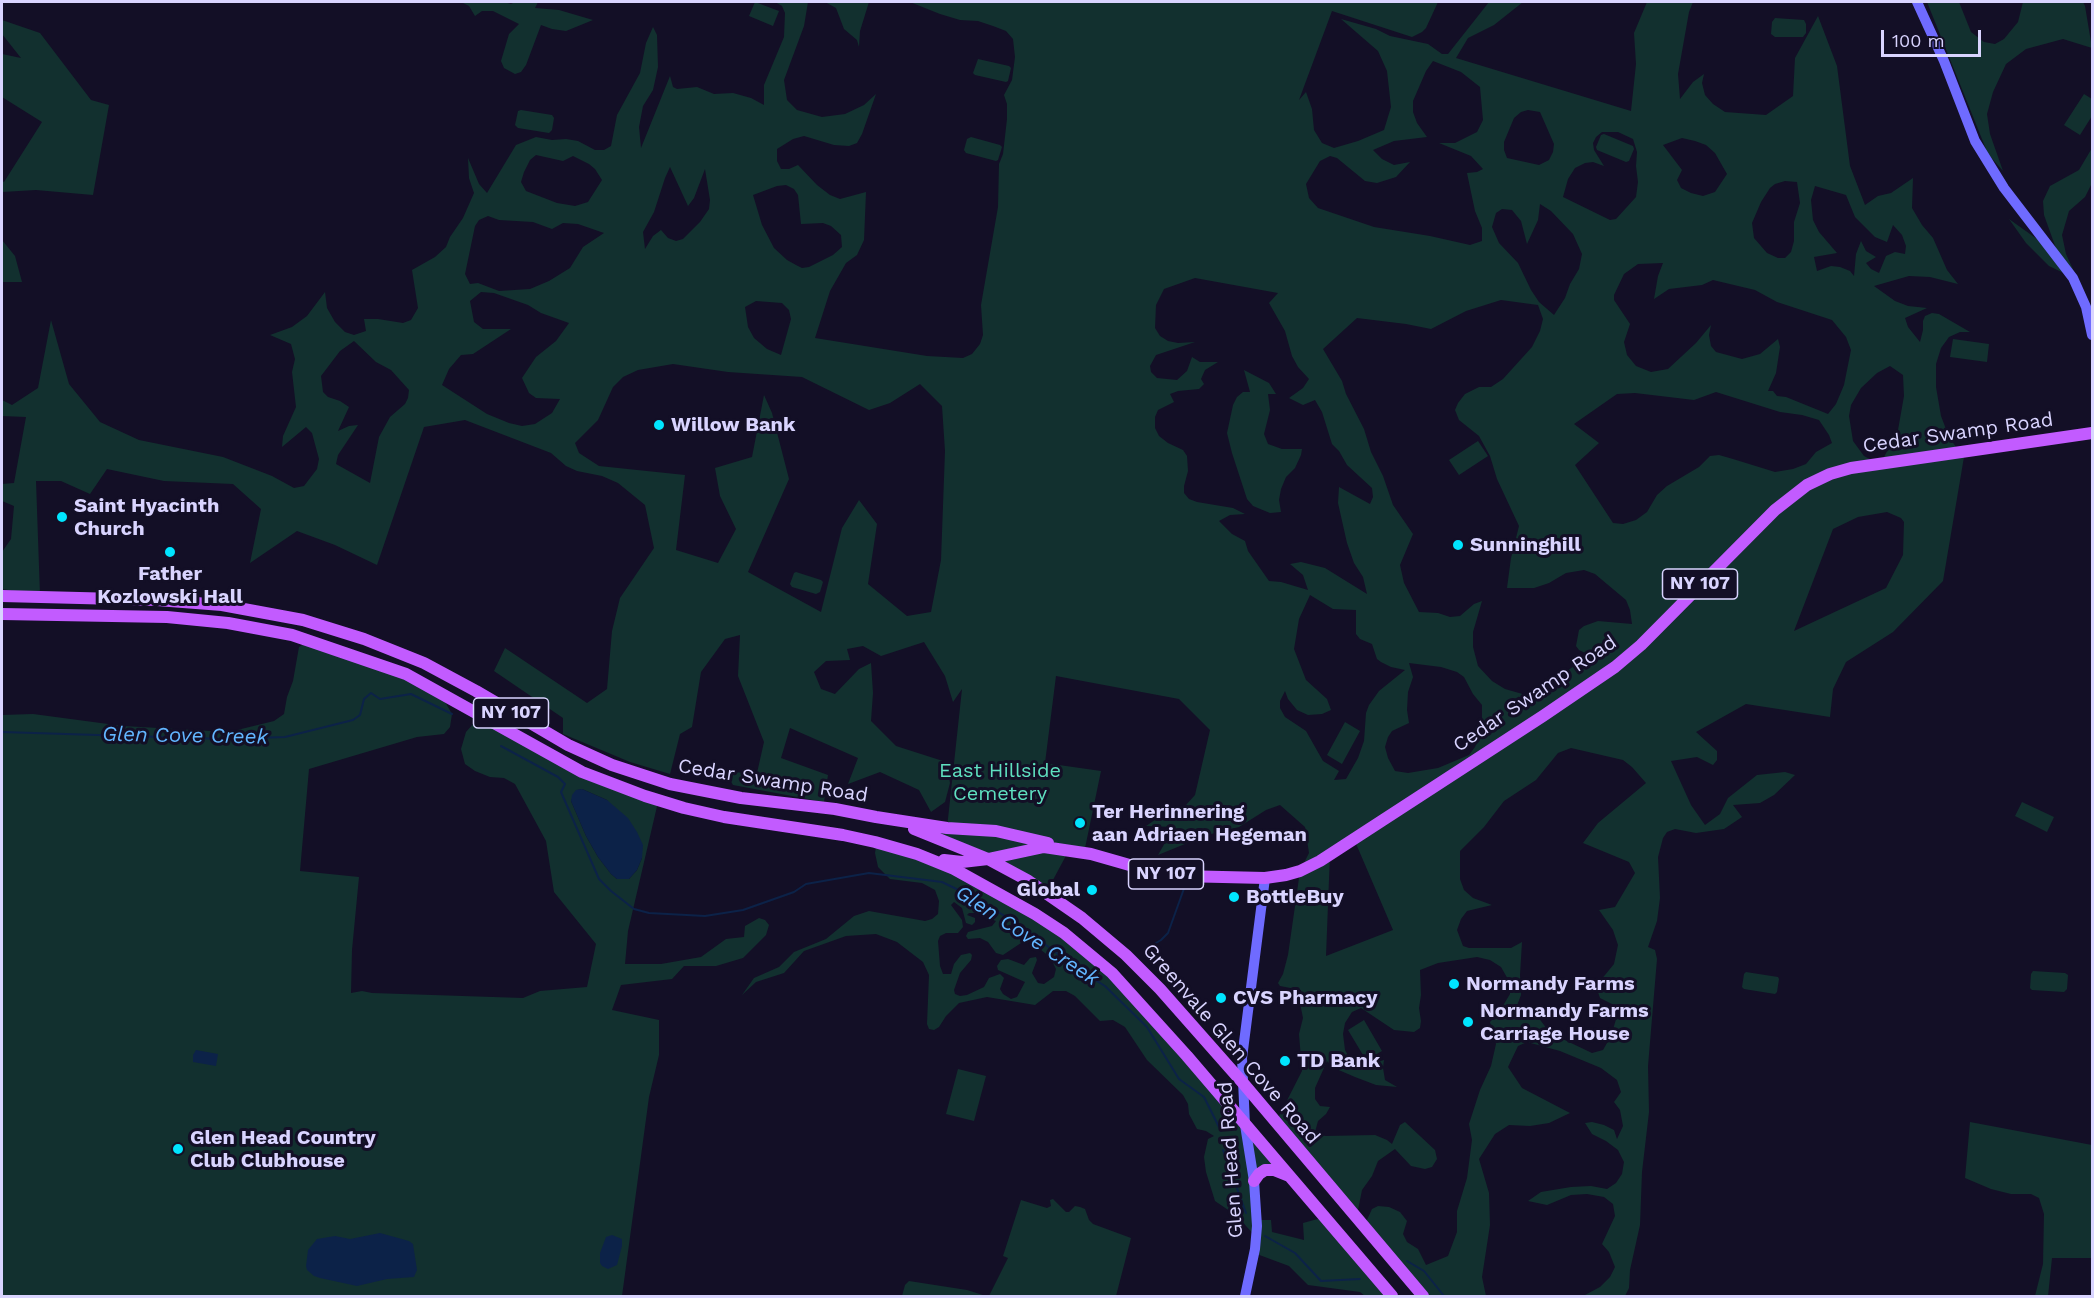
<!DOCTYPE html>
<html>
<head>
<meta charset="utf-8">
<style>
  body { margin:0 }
  #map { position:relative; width:2094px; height:1298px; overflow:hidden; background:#130f26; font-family:"Work Sans",sans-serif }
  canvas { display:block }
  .frame { position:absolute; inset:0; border:3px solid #d9d4ff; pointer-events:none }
  .scale { position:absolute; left:1881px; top:30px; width:100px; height:27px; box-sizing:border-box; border:3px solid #d9d4ff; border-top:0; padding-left:8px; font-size:18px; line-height:21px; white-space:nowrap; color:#d9d4ff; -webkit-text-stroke:4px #130f26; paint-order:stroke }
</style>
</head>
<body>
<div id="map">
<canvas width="2094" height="1298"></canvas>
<div class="frame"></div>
<div class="scale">100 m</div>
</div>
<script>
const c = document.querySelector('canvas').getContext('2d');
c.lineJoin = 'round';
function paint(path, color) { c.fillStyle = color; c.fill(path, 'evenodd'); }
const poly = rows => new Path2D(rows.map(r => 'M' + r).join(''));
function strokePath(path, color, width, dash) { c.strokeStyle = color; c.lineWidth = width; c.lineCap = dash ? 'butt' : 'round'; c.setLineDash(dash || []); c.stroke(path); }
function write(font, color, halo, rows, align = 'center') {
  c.font = font + ' "Work Sans",sans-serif'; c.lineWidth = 6; c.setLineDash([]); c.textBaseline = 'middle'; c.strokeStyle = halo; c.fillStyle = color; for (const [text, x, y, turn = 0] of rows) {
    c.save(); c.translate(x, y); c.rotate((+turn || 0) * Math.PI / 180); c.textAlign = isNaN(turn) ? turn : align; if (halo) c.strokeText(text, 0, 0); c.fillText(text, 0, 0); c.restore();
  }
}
const green = poly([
  [461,2,504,2,511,4,515,2,538,2,535,8,559,10,593,20,566,31,552,29,541,25,526,65,521,72,515,74,504,68,501,61,509,34,519,24,493,11,482,11,475,16,469,6],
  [755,2,779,11,773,26,749,16],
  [775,2,808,2,804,26,784,80,787,100,797,110,822,117,845,114,864,105,876,94,862,134,857,143,849,146,834,145,804,136,793,139,777,149,777,161,781,169,789,169,798,165,817,185,830,195,840,199,866,192,864,240,857,255,846,263,830,291,815,338,927,356,963,358,972,354,980,344,983,335,981,305,998,207,999,164,1003,154,1007,119,1007,104,1004,95,1012,80,1015,57,1013,39,1006,31,993,26,978,21,960,20,940,14,910,2,963,2,967,3,995,3,997,2,1438,2,1426,28,1422,32,1412,37,1332,11,1299,100,1306,92,1312,109,1314,130,1322,143,1334,148,1358,141,1384,130,1391,107,1387,71,1378,51,1341,19,1376,29,1390,36,1428,44,1442,54,1448,54,1489,2,1523,2,1494,25,1468,38,1456,58,1631,111,1636,64,1634,33,1647,2,1693,2,1689,12,1678,74,1680,99,1693,82,1704,74,1702,83,1705,95,1713,104,1725,112,1766,115,1793,96,1795,58,1818,16,1837,66,1850,166,1865,205,1878,196,1891,193,1913,178,1912,208,1922,225,1933,238,1947,270,1958,284,1930,277,1909,276,1874,286,1895,301,1908,306,1927,308,1905,318,1908,327,1920,342,1923,330,1923,321,1925,316,1932,313,1939,314,1970,332,1960,332,1949,337,1941,348,1936,364,1936,387,1941,416,1949,437,1956,447,1965,451,1943,581,1893,632,1846,662,1833,689,1830,717,1746,704,1696,732,1717,751,1717,760,1713,765,1697,757,1671,761,1691,805,1705,825,1720,814,1728,798,1757,775,1785,772,1795,775,1774,795,1760,803,1733,805,1742,817,1724,829,1696,833,1675,829,1667,832,1663,838,1658,857,1660,898,1657,921,1648,947,1655,950,1657,959,1648,1066,1649,1112,1642,1172,1640,1225,1630,1270,1629,1288,1625,1296,1586,1296,1585,1295,1600,1287,1610,1277,1615,1267,1609,1252,1602,1244,1615,1216,1613,1204,1604,1197,1587,1194,1571,1195,1547,1205,1528,1201,1541,1192,1571,1187,1591,1186,1607,1189,1616,1183,1622,1174,1624,1162,1618,1150,1606,1141,1592,1134,1585,1123,1592,1122,1604,1125,1614,1130,1617,1139,1623,1126,1620,1110,1614,1102,1621,1092,1617,1080,1601,1068,1560,1051,1527,1042,1518,1046,1508,1067,1522,1088,1570,1113,1549,1123,1530,1126,1509,1125,1495,1134,1479,1159,1489,1193,1490,1225,1482,1277,1486,1296,1426,1296,1366,1222,1372,1209,1378,1206,1389,1207,1400,1212,1407,1221,1403,1234,1407,1242,1418,1249,1426,1265,1448,1256,1457,1232,1457,1211,1467,1178,1472,1140,1469,1124,1480,1090,1491,1066,1496,1044,1490,1022,1498,1014,1510,994,1509,981,1501,967,1490,960,1477,957,1438,963,1420,970,1421,995,1419,1008,1421,1021,1420,1028,1414,1032,1394,1030,1361,1008,1352,1012,1345,1023,1343,1034,1345,1050,1350,1059,1364,1064,1374,1063,1384,1060,1383,1068,1385,1080,1397,1087,1376,1085,1355,1077,1334,1068,1327,1061,1315,1088,1315,1099,1320,1106,1330,1107,1326,1114,1318,1121,1315,1132,1325,1136,1375,1135,1387,1140,1392,1144,1400,1125,1405,1122,1435,1150,1437,1159,1432,1167,1425,1169,1411,1166,1395,1149,1378,1161,1372,1176,1362,1190,1358,1210,1276,1122,1302,1071,1299,1034,1303,1018,1300,1003,1301,990,1280,986,1278,983,1283,974,1288,955,1300,871,1309,853,1305,827,1280,805,1266,810,1239,827,1207,835,1158,855,1174,827,1146,826,1171,809,1186,805,1195,795,1210,730,1179,699,1056,676,1045,763,1101,771,1084,853,1069,850,1046,893,933,834,947,828,962,689,953,702,945,676,924,642,881,656,863,646,847,649,850,660,826,661,814,672,821,689,835,694,859,669,871,663,873,693,871,721,896,746,946,762,950,783,945,802,931,812,919,790,880,772,848,784,858,758,790,728,781,758,828,775,824,802,733,785,725,772,757,773,764,742,738,676,740,635,725,639,701,672,692,727,680,734,670,774,630,762,563,734,563,718,494,671,505,648,587,703,607,689,612,631,620,598,654,548,645,505,618,483,602,476,577,471,566,466,551,453,465,420,424,427,377,565,335,545,297,531,250,563,261,509,233,484,164,481,107,469,90,494,61,481,36,481,40,595,2,589,2,552,11,539,14,506,2,501,2,484,14,483,26,417,2,416,2,400,12,405,38,388,51,320,69,384,100,422,139,440,223,457,272,476,294,488,304,486,317,469,319,459,312,433,306,427,282,447,283,436,296,407,292,372,295,359,291,344,270,335,292,327,307,316,325,292,327,308,335,322,345,332,354,335,366,331,364,319,378,319,403,323,411,320,418,308,412,270,435,257,446,247,450,237,463,218,474,193,469,178,468,158,479,184,487,193,516,145,536,137,552,140,566,139,578,141,595,150,604,150,611,146,617,115,640,73,646,43,653,27,657,35,658,67,653,90,643,106,639,127,641,148,670,76,673,87,677,89,697,87,714,94,733,93,751,98,764,105,764,85,784,37,785,13,782,6],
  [1433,61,1461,72,1480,87,1483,120,1477,132,1455,143,1439,143,1471,156,1483,169,1477,172,1467,173,1475,211,1482,228,1482,241,1470,245,1430,236,1374,227,1318,208,1309,198,1306,184,1320,161,1330,156,1337,158,1365,181,1377,183,1396,177,1410,162,1394,165,1382,159,1373,150,1394,141,1427,137,1417,123,1413,112,1413,101,1426,71],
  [1528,110,1540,112,1554,144,1553,152,1549,160,1539,165,1507,158,1504,150,1504,142,1514,118,1521,112],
  [1602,132,1618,132,1633,139,1637,152,1636,166,1638,182,1636,197,1616,219,1610,220,1563,197,1568,179,1575,168,1585,163,1593,162,1604,166,1594,150,1593,143,1596,137],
  [1682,138,1695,141,1706,145,1715,153,1727,174,1715,192,1703,196,1691,193,1681,188,1677,180,1682,170,1663,145],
  [536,155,563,161,573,156,589,164,595,169,602,180,588,202,575,206,557,203,526,191,521,182,524,172,530,160],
  [670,167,688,206,694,198,705,169,710,200,709,209,700,222,683,239,676,241,668,238,661,230,653,236,645,249,643,232,654,212,665,178],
  [1785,181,1797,182,1800,203,1794,222,1794,241,1791,252,1785,258,1778,258,1767,253,1754,238,1752,223,1761,202,1770,188,1775,184],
  [786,185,794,189,798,195,801,224,823,223,831,226,841,235,842,247,833,255,809,267,802,268,796,265,787,260,774,248,762,225,753,195,777,186],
  [1815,186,1846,195,1855,217,1875,237,1887,242,1893,225,1902,235,1906,246,1905,254,1895,252,1886,256,1879,273,1871,269,1866,263,1876,257,1866,251,1861,241,1856,254,1854,276,1850,271,1840,267,1831,266,1817,271,1814,257,1837,253,1819,232,1813,220,1811,200],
  [1540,204,1551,211,1573,234,1582,254,1579,269,1570,284,1565,298,1554,315,1539,302,1531,290,1518,263,1499,243,1492,227,1496,213,1502,209,1512,210,1521,221,1527,244,1538,220],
  [488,216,499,220,533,222,552,229,563,223,578,224,604,233,583,247,570,268,549,281,530,289,499,291,478,283,470,284,465,274,475,226,479,220],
  [1663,263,1658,276,1654,299,1669,289,1702,285,1713,280,1755,290,1777,302,1832,320,1846,337,1851,350,1844,385,1836,404,1828,414,1786,397,1777,396,1773,391,1768,391,1776,373,1780,347,1778,339,1760,354,1742,359,1716,352,1711,346,1709,335,1711,325,1696,343,1668,369,1651,372,1636,366,1627,355,1624,342,1630,324,1614,300,1614,295,1624,274,1638,264],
  [1195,278,1278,293,1269,303,1285,331,1292,356,1298,367,1309,379,1303,388,1289,398,1303,405,1315,400,1322,412,1332,444,1339,451,1347,465,1372,488,1373,497,1370,504,1339,487,1338,503,1347,543,1354,563,1363,577,1367,594,1325,568,1301,562,1290,564,1303,575,1308,590,1281,582,1269,581,1248,551,1245,541,1232,534,1219,521,1230,515,1245,514,1233,508,1197,502,1189,499,1184,493,1184,486,1188,471,1187,456,1183,450,1168,443,1159,436,1155,428,1155,417,1158,410,1174,402,1170,394,1178,391,1199,389,1204,384,1201,379,1205,370,1218,362,1200,362,1192,357,1187,371,1177,380,1157,378,1151,372,1150,366,1156,355,1195,342,1178,343,1168,341,1160,336,1155,328,1156,305,1164,289],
  [481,292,494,293,528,305,541,313,569,323,556,341,536,357,522,378,529,393,536,398,560,399,552,413,535,424,522,426,509,423,487,414,442,385,449,369,461,355,473,354,511,329,483,329,474,322,470,301],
  [1501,300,1538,305,1543,319,1540,331,1532,347,1503,379,1491,387,1479,387,1465,394,1458,403,1455,410,1459,420,1479,436,1490,456,1497,479,1519,526,1511,558,1507,588,1534,588,1549,583,1566,573,1584,570,1595,574,1626,600,1630,610,1632,624,1598,621,1584,626,1579,630,1576,646,1579,650,1589,655,1537,693,1526,695,1505,689,1492,681,1478,666,1473,647,1473,632,1482,601,1474,604,1460,616,1450,617,1438,613,1419,612,1404,583,1400,565,1413,534,1393,505,1383,476,1371,452,1364,429,1346,394,1342,381,1323,349,1357,318,1406,324,1431,329,1466,311],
  [756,301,782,303,789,310,791,319,781,355,767,349,754,338,748,327,745,307],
  [354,341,376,362,391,370,409,390,408,398,405,404,390,417,379,437,370,483,336,464,338,455,358,425,349,426,338,431,349,407,340,401,328,397,323,392,321,376,340,351],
  [673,364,728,372,802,377,869,410,890,403,920,384,942,406,945,451,941,560,931,612,907,616,868,584,877,524,859,500,842,528,821,612,748,572,789,479,772,413,764,395,752,457,715,468,720,496,736,529,718,563,676,550,685,475,599,466,579,453,575,443,598,420,613,387,623,377,638,370],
  [1890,366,1903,375,1904,396,1898,430,1883,459,1877,463,1864,456,1853,441,1849,416,1851,405,1861,388,1877,373],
  [1716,392,1780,412,1802,415,1819,420,1829,435,1832,443,1816,452,1806,464,1793,469,1775,472,1733,459,1719,455,1710,456,1699,467,1667,486,1657,495,1647,512,1636,520,1623,524,1613,523,1575,465,1599,443,1574,424,1617,394,1635,393,1694,400],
  [1887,512,1901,518,1904,522,1903,555,1886,588,1794,631,1833,529,1858,517],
  [1310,595,1333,609,1356,610,1356,634,1360,639,1372,644,1377,659,1381,662,1391,667,1405,670,1379,691,1369,705,1366,713,1364,741,1358,758,1346,779,1334,780,1339,771,1323,761,1306,731,1285,717,1280,708,1280,701,1285,691,1288,699,1297,710,1308,715,1322,714,1331,710,1327,699,1306,680,1294,649,1299,619],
  [1409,663,1441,667,1457,672,1464,677,1473,694,1482,705,1482,732,1475,747,1469,755,1438,768,1408,773,1395,771,1388,758,1385,747,1388,737,1392,731,1409,723,1407,710,1408,692,1413,677],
  [1571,748,1623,760,1632,767,1646,783,1598,823,1583,843,1629,862,1635,873,1615,907,1599,910,1613,930,1618,945,1614,964,1596,986,1600,998,1614,1005,1617,1016,1611,1036,1603,1050,1592,1053,1550,1033,1538,1017,1538,1009,1529,1015,1515,1019,1516,1008,1521,995,1520,975,1522,942,1511,948,1469,948,1463,946,1457,930,1461,919,1467,911,1492,905,1473,898,1464,890,1460,879,1460,851,1484,827,1504,801,1536,780,1558,753],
  [1354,839,1393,930,1326,956,1330,854],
  [825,2,869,2,860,31,859,47,857,40,844,29,836,8],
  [1927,2,1959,2,1971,32,1984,42,1995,44,2004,39,2018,22,2023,2,2083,2,2085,6,2092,48,2063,39,2026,49,2006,64,1993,92,1987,114,1990,134,2003,171,1988,154],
  [1775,18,1804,20,1806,24,1806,33,1803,37,1775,37,1771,34,1772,22],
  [2,20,40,33,91,100,109,105,93,195,36,190,2,192,2,181,4,182,42,122,2,97,2,54,21,58,2,34],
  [978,59,1009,66,1011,68,1008,81,1006,82,975,75,973,73],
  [2084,94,2092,99,2092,116,2080,135,2064,125],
  [521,110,552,115,554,118,552,130,549,133,518,128,515,125,518,111],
  [1604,134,1633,146,1634,149,1629,161,1626,162,1597,150,1596,147,1601,135],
  [971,137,1000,145,1002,147,998,160,996,161,966,153,964,150,967,139],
  [2092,148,2092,183,2085,197,2069,211,2062,235,2066,254,2078,280,2049,266,2026,243,2009,219,2058,254,2044,215,2043,201,2050,186,2079,170],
  [2,240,15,256,22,282,2,282],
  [1953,339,1989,344,1987,362,1950,357],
  [1244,370,1269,383,1276,394,1268,394,1270,410,1264,434,1268,444,1282,449,1302,449,1301,455,1295,468,1286,477,1281,489,1279,500,1281,512,1270,513,1253,506,1247,499,1232,453,1227,433,1233,405,1237,397,1243,392,1250,392],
  [1478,441,1488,456,1459,475,1449,460],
  [796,572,821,580,823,582,820,592,816,594,792,587,790,584,794,573],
  [304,644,405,677,444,700,452,714,450,727,444,734,417,737,309,769,300,871,359,877,352,950,351,993,362,991,372,993,523,998,540,991,587,987,596,944,554,892,546,841,515,784,504,778,490,777,475,771,465,764,461,749,466,732,473,724,479,720,582,772,658,802,628,931,625,964,661,964,701,957,726,939,744,937,745,926,759,918,765,920,769,925,766,935,743,958,716,966,684,966,672,979,621,985,612,1010,659,1020,659,1055,649,1097,622,1296,2,1296,2,715,33,714,123,726,229,732,274,721,284,714,287,697,293,681,299,647],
  [582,789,607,800,642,858,637,870,629,879,617,879,611,874,598,857,586,836,571,801,577,790],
  [1345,722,1360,731,1342,764,1327,755],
  [2022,802,2054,817,2047,832,2015,816],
  [877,841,995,890,1112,973,1290,1176,1257,1176,1257,1220,1271,1220,1272,1232,1304,1240,1303,1223,1325,1217,1392,1296,1365,1296,1360,1292,1308,1285,1289,1266,1254,1253,1256,1237,1237,1216,1215,1201,1206,1172,1204,1157,1208,1139,1214,1136,1206,1131,1197,1129,1189,1114,1188,1104,1183,1095,1147,1060,1125,1027,1113,1020,1100,1021,1075,996,1066,991,1053,991,1035,1005,987,997,959,1003,946,1016,939,1027,934,1030,929,1029,927,1024,929,975,923,962,897,942,876,934,846,936,804,951,784,973,756,982,742,995,754,978,779,967,794,952,826,939,854,916,869,911,925,921,932,919,938,914,939,901,935,890,922,883,890,879,878,867,875,853],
  [954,902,962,908,966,923,972,925,975,922,975,918,967,915,969,913,976,913,996,921,992,926,968,932,966,936,968,939,980,938,988,942,996,953,1003,955,1027,939,1050,957,1056,969,1054,977,1044,984,1038,983,1032,973,1037,960,1036,957,1030,958,1024,965,1008,959,1001,960,997,966,998,970,1025,982,1017,997,1011,999,1003,994,1000,989,1004,978,1000,974,989,978,984,987,967,995,960,996,955,994,954,990,960,973,971,960,972,955,970,953,961,955,954,964,951,974,943,974,940,966,938,941,940,936,946,933,958,933,963,927,962,920,951,905],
  [2033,971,2065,973,2068,975,2067,989,2064,992,2032,990,2030,988,2031,974],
  [1746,972,1778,977,1779,979,1777,992,1775,994,1744,989,1742,987,1744,974],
  [1364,1020,1382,1051,1366,1060,1348,1030],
  [958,1069,986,1076,974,1121,946,1114],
  [1970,1122,2092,1145,2092,1258,2052,1258,2048,1296,2035,1296,2043,1264,2044,1214,2039,1198,2031,1194,2011,1194,1991,1189,1965,1178],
  [1053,1199,1066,1212,1069,1212,1075,1206,1080,1207,1085,1209,1089,1220,1093,1224,1131,1238,1116,1296,989,1296,1008,1258,1003,1256,1021,1200,1047,1208,1051,1206,1050,1200],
  [909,1281,967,1290,986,1296,902,1296,905,1285]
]);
const water = poly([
  [582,789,607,800,628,818,637,832,643,845,642,858,637,870,629,879,617,879,611,874,598,857,586,836,571,801,572,795,576,790],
  [196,1050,218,1054,216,1066,193,1062,193,1055],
  [380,1233,409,1241,413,1244,417,1270,414,1277,387,1279,357,1286,320,1278,314,1276,307,1270,306,1266,308,1250,317,1239,335,1236,350,1239],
  [612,1235,622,1239,622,1246,617,1265,608,1269,602,1266,600,1263,600,1253,606,1237]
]);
const stream = poly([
  [2,732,225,739,285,737,353,720,360,715,364,699,371,693,380,699,411,694,452,714],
  [501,746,558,777,565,784,561,792,599,879,611,891,634,909,649,913,705,916,743,910,794,892,806,884,869,873,942,882,977,899,1021,926,1076,968,1105,986,1147,1027,1179,1079,1204,1097,1221,1131],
  [1146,949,1161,940,1168,933,1186,883],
  [1223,1150,1246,1213],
  [1265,1236,1295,1253,1321,1281,1360,1279],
  [1407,1261,1424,1271,1444,1296]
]);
const secondary = poly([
  [1917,2,1944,61,1975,141,2004,188,2073,278,2086,307,2092,335],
  [1245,1296,1255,1249,1257,1226,1254,1181,1245,1125,1242,1058,1265,878]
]);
const primary = poly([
  [2,596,157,600,222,605,303,620,364,639,424,663,476,691,568,745,612,765,670,784,741,798,835,809,876,817,947,828,996,831,1048,843],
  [2,614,167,617,228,623,292,635,406,674,582,772,645,796,684,808,724,817,843,835,875,842,917,854,954,869,1035,914,1064,933,1112,973,1187,1056,1392,1296],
  [914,829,988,859,1027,880,1082,918,1126,955,1160,989,1243,1083,1423,1296],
  [944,860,962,862,988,859,1044,847,1091,854,1147,870,1180,876,1265,878,1286,875,1300,871,1320,861,1543,716,1615,667,1641,645,1775,510,1807,485,1830,474,1851,468,2092,433],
  [1254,1181,1259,1174,1265,1170,1274,1170,1289,1176]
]);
const markers = [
  [659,425,6,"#00e5ff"],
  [62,517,6,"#00e5ff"],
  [1458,545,6,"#00e5ff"],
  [170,552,6,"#00e5ff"],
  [1080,823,6,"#00e5ff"],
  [1092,890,6,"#00e5ff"],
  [1234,897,6,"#00e5ff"],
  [1454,984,6,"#00e5ff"],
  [1221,998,6,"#00e5ff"],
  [1468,1022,6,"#00e5ff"],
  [1285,1061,6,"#00e5ff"],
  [178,1149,6,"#00e5ff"]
];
const shields = [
  [1700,584,75],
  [511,713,75],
  [1166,874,75]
];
const shieldNames = [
  ["NY 107",1700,584],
  ["NY 107",511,713],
  ["NY 107",1166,874]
];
const poiNames = [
  ["Willow Bank",671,425],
  ["Saint Hyacinth",74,506],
  ["Church",74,529],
  ["Sunninghill",1470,545],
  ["Father",170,574,"center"],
  ["Kozlowski Hall",170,597,"center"],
  ["Ter Herinnering",1092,812],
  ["aan Adriaen Hegeman",1092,835],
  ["Global",1080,890,"right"],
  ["BottleBuy",1246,897],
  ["Normandy Farms",1466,984],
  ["CVS Pharmacy",1233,998],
  ["Normandy Farms",1480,1011],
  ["Carriage House",1480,1034],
  ["TD Bank",1297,1061],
  ["Glen Head Country",190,1138],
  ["Club Clubhouse",190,1161]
];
const streetNames = [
  ["Cedar Swamp Road",1958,433,-8],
  ["Cedar Swamp Road",1535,694,-34],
  ["Cedar Swamp Road",773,781,9],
  ["Greenvale Glen Cove Road",1231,1044,49],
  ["Glen Head Road",1231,1160,-94]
];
const parkNames = [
  ["East Hillside",1000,771],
  ["Cemetery",1000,794]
];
const waterNames = [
  ["Glen Cove Creek",185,736,1],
  ["Glen Cove Creek",1027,936,33]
];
paint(green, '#12302f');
paint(water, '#0c2248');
strokePath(stream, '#0c2248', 2);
strokePath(secondary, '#6f6bff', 10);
strokePath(primary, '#c25bff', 12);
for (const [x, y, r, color] of markers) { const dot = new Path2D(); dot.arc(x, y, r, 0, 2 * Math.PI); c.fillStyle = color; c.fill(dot); strokePath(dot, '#130f26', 2); }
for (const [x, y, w] of shields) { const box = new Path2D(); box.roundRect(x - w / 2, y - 15, w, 30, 4.5); c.fillStyle = '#130f26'; c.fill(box); strokePath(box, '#d9d4ff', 1.5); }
write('bold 18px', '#d9d4ff', null, shieldNames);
write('bold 20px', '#d9d4ff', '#130f26', poiNames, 'left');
write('20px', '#d9d4ff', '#130f26', streetNames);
write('20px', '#5fe0c0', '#130f26', parkNames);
write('italic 21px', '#62b6ff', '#130f26', waterNames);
</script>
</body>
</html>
